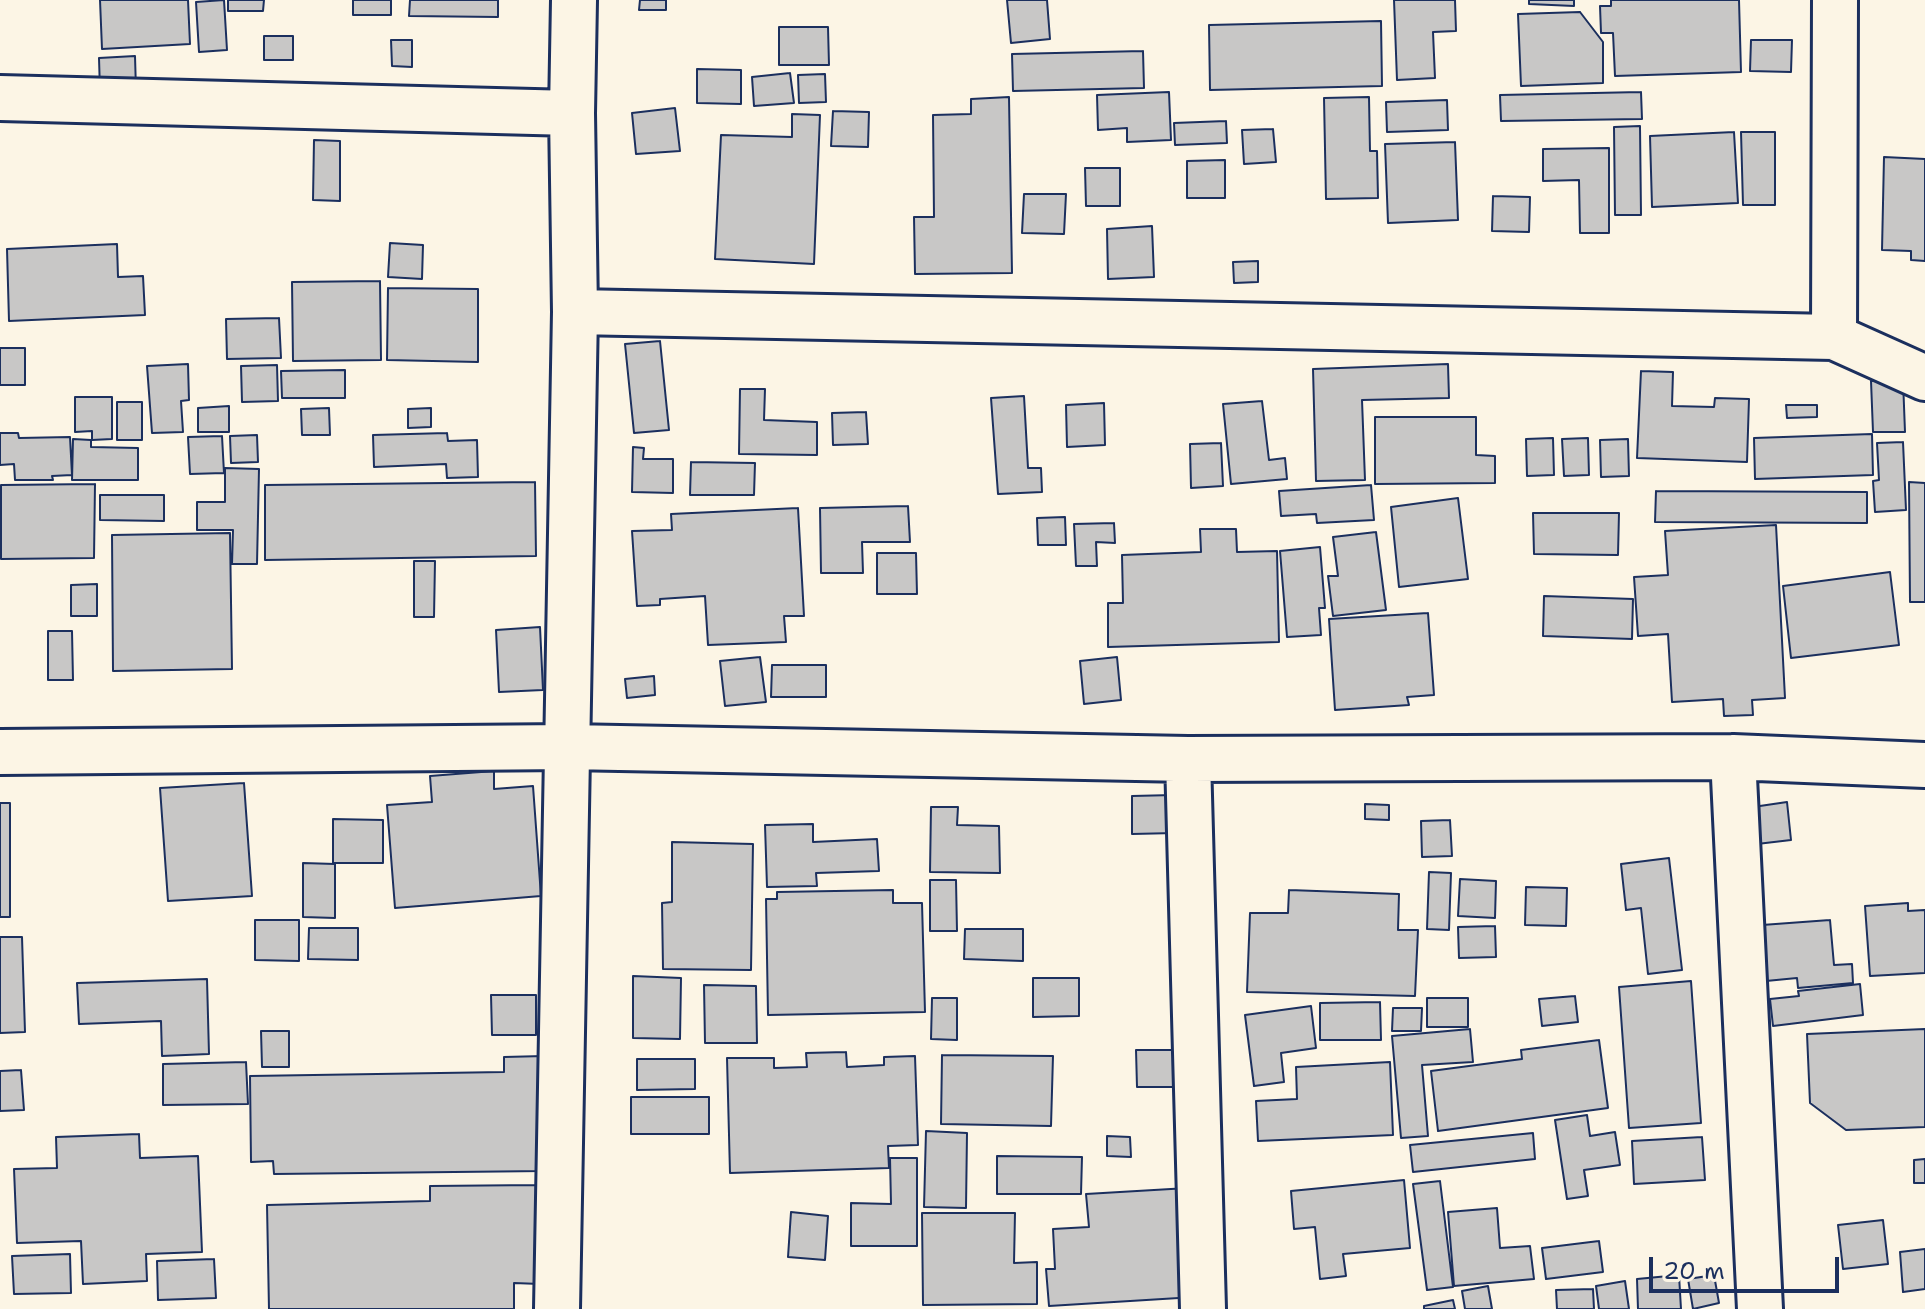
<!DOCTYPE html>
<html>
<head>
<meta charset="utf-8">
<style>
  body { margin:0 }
  #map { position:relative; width:1925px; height:1309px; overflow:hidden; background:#fcf5e5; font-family:"Shantell Sans",sans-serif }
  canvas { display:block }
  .scale { position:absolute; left:1649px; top:1257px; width:190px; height:36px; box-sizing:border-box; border:4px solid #1b2f5e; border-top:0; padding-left:10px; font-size:24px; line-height:28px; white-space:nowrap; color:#1b2f5e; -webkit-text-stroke:6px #fcf5e5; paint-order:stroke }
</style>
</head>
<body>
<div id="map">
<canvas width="1925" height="1309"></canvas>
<div class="scale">20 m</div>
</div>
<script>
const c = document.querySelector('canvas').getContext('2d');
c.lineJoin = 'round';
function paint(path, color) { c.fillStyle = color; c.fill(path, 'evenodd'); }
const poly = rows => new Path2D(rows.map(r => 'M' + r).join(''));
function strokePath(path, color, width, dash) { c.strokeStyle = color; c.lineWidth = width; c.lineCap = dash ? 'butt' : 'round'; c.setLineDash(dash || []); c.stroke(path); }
const building = poly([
  [100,0,188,0,190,44,102,49,100,0],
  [224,0,227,50,199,52,196,2,224,0],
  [228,0,264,0,263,11,228,11,228,0],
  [353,0,391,0,391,15,353,15,353,0],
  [410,0,498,0,498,17,409,16,410,0],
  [640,0,666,0,666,10,639,10,640,0],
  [1007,0,1047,0,1050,39,1011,43,1007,0],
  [1394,0,1455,0,1456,31,1433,32,1435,78,1397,80,1394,0],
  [1529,0,1574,0,1574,6,1529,4,1529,0],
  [1611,0,1739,0,1741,72,1615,76,1613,33,1601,33,1600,6,1611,6,1611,0],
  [1580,12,1603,42,1603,83,1521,86,1518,14,1580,12],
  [1381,21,1382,86,1210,90,1209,25,1381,21],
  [779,27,828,27,829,65,779,65,779,27],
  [264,36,293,36,293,60,264,60,264,36],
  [391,40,412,40,412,67,392,66,391,40],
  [1751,40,1792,40,1791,72,1750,71,1751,40],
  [1143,51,1144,88,1013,91,1012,54,1143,51],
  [135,56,136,90,100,91,99,58,135,56],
  [697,69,741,70,741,104,697,103,697,69],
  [790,73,794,103,754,106,752,77,790,73],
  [825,74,826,102,799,103,798,75,825,74],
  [1169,92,1171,140,1127,142,1127,128,1098,130,1097,95,1169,92],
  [1641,92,1642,119,1501,121,1500,95,1641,92],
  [1009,97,1012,273,915,274,914,217,934,217,933,115,971,114,971,99,1009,97],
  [1369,97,1370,151,1377,151,1378,198,1326,199,1324,98,1369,97],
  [1447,100,1448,130,1387,132,1386,102,1447,100],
  [675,108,680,151,636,154,632,113,675,108],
  [833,111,869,112,868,147,831,146,833,111],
  [792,114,820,115,814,264,715,259,721,135,792,137,792,114],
  [1226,121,1227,143,1175,145,1174,123,1226,121],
  [1640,126,1641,215,1615,215,1614,127,1640,126],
  [1273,129,1276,162,1244,164,1242,130,1273,129],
  [1734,132,1738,203,1652,207,1650,136,1734,132],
  [1741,132,1775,132,1775,205,1743,205,1741,132],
  [314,140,340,141,340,201,313,200,314,140],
  [1455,142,1458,220,1388,223,1385,144,1455,142],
  [1609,148,1609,233,1580,233,1579,180,1543,181,1543,149,1609,148],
  [1884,157,1925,159,1925,261,1911,260,1911,251,1882,250,1884,157],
  [1225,160,1225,198,1187,198,1187,161,1225,160],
  [1085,168,1120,168,1120,206,1086,206,1085,168],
  [1024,194,1066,194,1064,234,1022,233,1024,194],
  [1493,196,1530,197,1529,232,1492,231,1493,196],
  [1152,226,1154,277,1108,279,1107,229,1152,226],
  [390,243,423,245,422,279,388,277,390,243],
  [117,244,118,277,143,276,145,315,9,321,7,249,117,244],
  [1258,261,1258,282,1234,283,1233,262,1258,261],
  [380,281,381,360,293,361,292,282,380,281],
  [388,288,478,289,478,362,387,360,388,288],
  [279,318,281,358,227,359,226,319,279,318],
  [660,341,669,430,634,433,625,344,660,341],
  [0,348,25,348,25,385,0,385,0,348],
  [188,364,189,400,181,401,183,432,152,433,147,366,188,364],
  [1448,364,1449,398,1362,400,1365,480,1316,481,1313,369,1448,364],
  [277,365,278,401,242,402,241,366,277,365],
  [345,370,345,398,282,398,281,371,345,370],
  [1641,371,1673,372,1672,406,1714,407,1715,398,1749,399,1747,462,1637,458,1641,371],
  [1903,380,1905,432,1873,432,1871,381,1903,380],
  [740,389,765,389,764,420,817,422,817,455,739,454,740,389],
  [1024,396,1028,468,1041,468,1042,492,998,494,991,398,1024,396],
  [75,397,112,397,112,439,92,440,92,431,75,432,75,397],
  [1262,401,1269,460,1285,458,1287,479,1231,484,1223,404,1262,401],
  [117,402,142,402,142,440,117,440,117,402],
  [1104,403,1105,445,1067,447,1066,405,1104,403],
  [1786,405,1817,405,1817,417,1787,418,1786,405],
  [229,406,229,432,198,432,198,408,229,406],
  [329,408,330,435,302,435,301,409,329,408],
  [431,408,431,427,408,428,408,409,431,408],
  [866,412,868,444,833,445,832,413,866,412],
  [1375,417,1476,417,1476,455,1495,456,1495,483,1375,484,1375,417],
  [0,433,18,433,19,438,70,437,72,475,52,476,53,480,15,480,14,464,0,465,0,433],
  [447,433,448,441,477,440,478,477,447,478,446,464,374,467,373,435,447,433],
  [1872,434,1873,475,1755,479,1754,438,1872,434],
  [257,435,258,462,231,463,230,436,257,435],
  [222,436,224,473,190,474,188,437,222,436],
  [1553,438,1554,475,1527,476,1526,439,1553,438],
  [1588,438,1589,475,1564,476,1562,439,1588,438],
  [73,439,91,440,91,447,138,448,138,480,72,480,73,439],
  [1628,439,1629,476,1601,477,1600,440,1628,439],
  [1903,442,1906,510,1875,512,1873,481,1879,480,1877,443,1903,442],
  [1221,443,1223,486,1191,488,1190,444,1221,443],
  [633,447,644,448,643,459,673,459,673,493,632,492,633,447],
  [691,462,755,463,754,495,690,495,691,462],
  [225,468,259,469,257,564,232,564,233,530,197,530,197,502,225,502,225,468],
  [535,482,536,556,265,560,265,485,535,482],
  [1909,482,1925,483,1925,602,1910,602,1909,482],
  [95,484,94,558,1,559,1,485,95,484],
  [1371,485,1374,520,1317,523,1316,514,1281,516,1279,491,1371,485],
  [1656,491,1867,492,1867,523,1655,522,1656,491],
  [100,495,164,495,164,521,100,520,100,495],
  [1458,498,1468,579,1399,587,1391,507,1458,498],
  [908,506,910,542,862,542,863,573,821,573,820,508,908,506],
  [798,508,804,616,784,616,786,642,708,645,705,596,660,599,660,605,637,606,632,531,672,530,671,514,798,508],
  [1533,513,1619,513,1618,555,1534,554,1533,513],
  [1065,517,1066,545,1038,545,1037,518,1065,517],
  [1114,523,1115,543,1096,542,1097,566,1076,566,1074,524,1114,523],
  [1776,525,1785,698,1752,700,1753,715,1724,716,1723,699,1672,702,1668,634,1638,636,1634,577,1668,575,1665,531,1776,525],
  [1200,529,1236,529,1237,552,1277,551,1279,642,1108,647,1108,603,1123,603,1122,555,1201,552,1200,529],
  [1376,532,1386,610,1333,616,1328,576,1338,576,1333,537,1376,532],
  [230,533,232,669,113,671,112,535,230,533],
  [1320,547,1325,608,1319,608,1321,635,1287,637,1280,551,1320,547],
  [877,553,916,553,917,594,877,594,877,553],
  [414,561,435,561,434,617,414,617,414,561],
  [1890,572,1899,645,1791,658,1783,586,1890,572],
  [97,584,97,616,71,616,71,585,97,584],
  [1544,596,1633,599,1632,639,1543,636,1544,596],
  [1428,613,1434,695,1407,697,1409,705,1335,710,1329,619,1428,613],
  [540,627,543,690,499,692,496,630,540,627],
  [48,631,72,631,73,680,48,680,48,631],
  [760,657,766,702,725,706,720,661,760,657],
  [1117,657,1121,700,1084,704,1080,661,1117,657],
  [772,665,826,665,826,697,771,697,772,665],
  [654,676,655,695,627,698,625,679,654,676],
  [494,771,494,789,533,786,541,896,395,908,387,805,432,802,430,776,494,771],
  [244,783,252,896,168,901,160,788,244,783],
  [1174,795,1175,833,1132,834,1132,796,1174,795],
  [1787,802,1791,840,1757,844,1753,807,1787,802],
  [0,803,10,803,10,917,0,917,0,803],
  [1365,804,1389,805,1389,820,1365,819,1365,804],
  [931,807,958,807,957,825,999,826,1000,873,930,872,931,807],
  [333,819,383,820,383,863,333,863,333,819],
  [1450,820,1452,856,1422,857,1421,821,1450,820],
  [813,824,813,842,877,839,879,871,816,873,817,886,767,887,765,825,813,824],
  [672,842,753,844,751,970,663,969,662,903,672,902,672,842],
  [1669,858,1682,970,1648,974,1641,908,1626,910,1621,864,1669,858],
  [303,863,335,864,335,918,303,917,303,863],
  [1429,872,1451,873,1449,930,1427,929,1429,872],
  [1460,879,1496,881,1495,918,1458,916,1460,879],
  [930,880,956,880,957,931,930,931,930,880],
  [1526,887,1567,888,1566,926,1525,925,1526,887],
  [893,890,893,903,922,903,925,1012,768,1015,766,899,777,899,777,892,893,890],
  [1289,890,1399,894,1398,930,1418,930,1415,996,1247,992,1250,913,1288,913,1289,890],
  [1908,903,1908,911,1925,910,1925,973,1870,976,1865,906,1908,903],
  [255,920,299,920,299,961,255,960,255,920],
  [1830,920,1834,965,1852,964,1853,983,1798,988,1797,978,1766,981,1762,925,1830,920],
  [1495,926,1496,957,1459,958,1458,927,1495,926],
  [309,928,358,928,358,960,308,959,309,928],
  [965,929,1023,929,1023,961,964,959,965,929],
  [0,937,22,937,25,1032,0,1033,0,937],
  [633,976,681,978,680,1039,633,1038,633,976],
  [1033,978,1079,978,1079,1016,1033,1017,1033,978],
  [207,979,209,1054,162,1056,161,1021,79,1024,77,983,207,979],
  [1691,981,1701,1123,1629,1128,1619,987,1691,981],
  [1860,984,1863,1015,1773,1026,1770,999,1799,996,1798,991,1860,984],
  [704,985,756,986,757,1043,705,1043,704,985],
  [491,995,536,995,536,1035,492,1035,491,995],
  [1575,996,1578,1022,1542,1026,1539,999,1575,996],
  [932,998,957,998,957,1040,931,1039,932,998],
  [1427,998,1468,998,1468,1027,1427,1027,1427,998],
  [1380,1002,1381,1040,1320,1040,1320,1003,1380,1002],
  [1311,1006,1316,1048,1281,1053,1284,1082,1254,1086,1245,1015,1311,1006],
  [1393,1008,1422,1008,1421,1031,1392,1031,1393,1008],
  [1470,1029,1473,1062,1422,1065,1428,1136,1401,1138,1392,1036,1470,1029],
  [1925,1029,1925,1127,1846,1130,1810,1103,1807,1034,1925,1029],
  [261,1031,289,1031,289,1067,262,1067,261,1031],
  [1599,1040,1608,1108,1438,1131,1431,1071,1522,1059,1521,1050,1599,1040],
  [1136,1050,1176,1050,1176,1087,1137,1087,1136,1050],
  [846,1052,847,1067,884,1065,884,1057,915,1056,918,1145,888,1146,889,1168,730,1173,727,1058,774,1058,774,1068,807,1067,806,1053,846,1052],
  [942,1055,1053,1056,1051,1126,941,1124,942,1055],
  [544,1056,544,1171,274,1174,273,1161,251,1162,250,1076,504,1072,504,1057,544,1056],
  [637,1059,695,1059,695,1089,637,1090,637,1059],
  [246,1062,248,1104,163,1105,163,1064,246,1062],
  [1390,1062,1393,1135,1258,1141,1256,1101,1297,1099,1296,1067,1390,1062],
  [21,1070,24,1110,0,1111,0,1071,21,1070],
  [631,1097,709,1097,709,1134,631,1134,631,1097],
  [1587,1115,1590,1136,1615,1132,1620,1165,1584,1170,1588,1196,1567,1199,1555,1120,1587,1115],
  [926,1131,967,1133,966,1208,924,1207,926,1131],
  [1533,1133,1535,1159,1413,1172,1410,1145,1533,1133],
  [139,1134,140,1158,198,1156,202,1252,146,1254,147,1281,83,1284,81,1241,17,1243,14,1169,57,1168,56,1137,139,1134],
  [1107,1136,1130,1137,1131,1157,1107,1156,1107,1136],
  [1702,1137,1705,1180,1634,1184,1632,1141,1702,1137],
  [997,1156,1082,1157,1081,1194,997,1194,997,1156],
  [890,1158,917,1158,917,1246,851,1246,851,1203,891,1204,890,1158],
  [1925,1159,1925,1183,1914,1183,1914,1160,1925,1159],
  [1404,1180,1410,1248,1343,1254,1346,1276,1320,1279,1315,1227,1294,1229,1291,1191,1404,1180],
  [1440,1181,1453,1287,1427,1290,1413,1184,1440,1181],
  [538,1185,540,1284,514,1283,514,1309,269,1309,267,1205,430,1201,430,1186,538,1185],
  [1188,1188,1195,1297,1049,1306,1046,1269,1055,1269,1053,1229,1089,1227,1086,1194,1188,1188],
  [1497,1208,1500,1248,1530,1246,1534,1279,1454,1286,1448,1212,1497,1208],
  [791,1212,828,1216,825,1260,788,1257,791,1212],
  [922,1213,1015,1213,1014,1263,1037,1262,1037,1304,923,1305,922,1213],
  [1883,1220,1888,1264,1843,1269,1838,1225,1883,1220],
  [1599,1241,1603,1272,1546,1279,1542,1248,1599,1241],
  [1925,1249,1925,1289,1903,1292,1900,1252,1925,1249],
  [70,1254,71,1293,14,1294,12,1256,70,1254],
  [214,1259,216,1298,158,1300,157,1261,214,1259],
  [1679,1275,1681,1309,1638,1309,1637,1279,1679,1275],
  [1714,1275,1719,1303,1693,1309,1688,1279,1714,1275],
  [1625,1281,1629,1309,1599,1309,1596,1286,1625,1281],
  [1488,1286,1492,1309,1465,1309,1462,1291,1488,1286],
  [1593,1289,1594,1309,1557,1309,1556,1290,1593,1289],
  [1453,1300,1455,1309,1424,1309,1424,1306,1453,1300]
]);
const minor = poly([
  [0,98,572,113],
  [575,312,1834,337,1925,378],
  [1834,337,1835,0],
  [0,752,568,747,1188,759,1733,757,1925,765],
  [1733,757,1760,1309],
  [1188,759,1203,1309],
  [557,1309,575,312,572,113,574,0]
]);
paint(building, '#c8c7c6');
strokePath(building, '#1b2f5e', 2);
strokePath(minor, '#1b2f5e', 50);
strokePath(minor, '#fcf5e5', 44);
</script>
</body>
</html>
